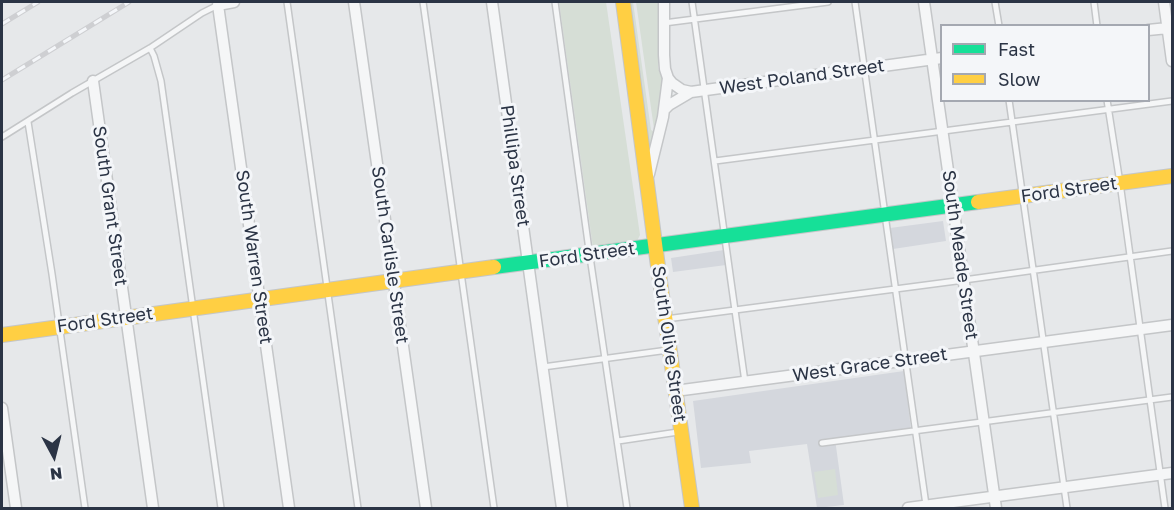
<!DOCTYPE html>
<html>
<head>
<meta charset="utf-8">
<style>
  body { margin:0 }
  #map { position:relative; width:1174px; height:510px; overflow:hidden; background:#e6e8ea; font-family:"Golos Text",sans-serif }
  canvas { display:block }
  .frame { position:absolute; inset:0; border:3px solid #2b3445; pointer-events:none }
  .legend { position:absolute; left:940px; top:24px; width:210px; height:78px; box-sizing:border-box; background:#f4f6f9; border:2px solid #a4a8b1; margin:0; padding:8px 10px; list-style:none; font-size:18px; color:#2b3445 }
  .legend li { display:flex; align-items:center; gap:12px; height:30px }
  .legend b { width:30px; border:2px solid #a4a8b1 }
  .north { position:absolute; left:24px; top:426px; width:60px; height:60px; -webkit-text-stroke:4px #f4f6f9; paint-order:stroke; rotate:173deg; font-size:16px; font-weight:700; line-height:24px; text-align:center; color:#2b3445 }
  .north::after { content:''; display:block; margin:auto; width:21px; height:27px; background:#2b3445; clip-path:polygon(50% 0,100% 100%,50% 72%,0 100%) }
</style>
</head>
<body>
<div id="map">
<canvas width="1174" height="510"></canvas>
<div class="frame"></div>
<ul class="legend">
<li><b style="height:8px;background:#16e098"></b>Fast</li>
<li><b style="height:8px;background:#ffcf43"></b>Slow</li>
</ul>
<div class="north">N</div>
</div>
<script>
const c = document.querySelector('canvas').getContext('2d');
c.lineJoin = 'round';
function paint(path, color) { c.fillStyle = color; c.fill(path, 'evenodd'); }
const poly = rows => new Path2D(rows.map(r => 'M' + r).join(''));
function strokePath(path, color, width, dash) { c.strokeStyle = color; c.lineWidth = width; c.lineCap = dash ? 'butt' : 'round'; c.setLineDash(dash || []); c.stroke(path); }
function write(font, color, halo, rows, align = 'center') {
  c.font = font + ' "Golos Text",sans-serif'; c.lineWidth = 6; c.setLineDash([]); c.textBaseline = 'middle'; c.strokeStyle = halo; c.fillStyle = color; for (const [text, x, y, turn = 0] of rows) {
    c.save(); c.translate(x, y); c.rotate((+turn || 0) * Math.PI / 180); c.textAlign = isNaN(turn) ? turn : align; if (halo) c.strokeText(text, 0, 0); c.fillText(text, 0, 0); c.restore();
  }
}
const built = poly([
  [943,221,946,241,893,249,890,228],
  [724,250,726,265,673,272,671,258],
  [904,371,911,430,835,439,844,505,817,508,807,444,749,451,751,463,701,468,693,401]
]);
const green = poly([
  [559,2,606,2,640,235,637,241,593,248],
  [629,2,633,2,651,130,655,132,650,151],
  [636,2,658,2,658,68,663,81,656,130,654,129],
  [835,469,838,495,818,498,814,472]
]);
const lane = poly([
  [287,2,358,508],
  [423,2,494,508],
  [555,2,589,250,627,508],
  [692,2,745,382],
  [855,2,926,505],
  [995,2,999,26],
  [1094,2,1097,26],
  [664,23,828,2],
  [150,48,154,56,161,81,221,508],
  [1009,100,1067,508],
  [1107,100,1120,183,1165,508],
  [28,122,52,274,85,508],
  [2,137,72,93,150,48,202,13,218,5],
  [715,161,1172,101],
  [666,319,964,280,1172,251],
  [543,367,668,350],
  [618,441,678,432],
  [822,443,1172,397]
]);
const street = poly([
  [234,2,218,5,289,508],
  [354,2,426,508],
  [492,2,562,508],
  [924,2,996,508],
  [1164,2,1172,61],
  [1148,30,1168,28],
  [668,78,672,83,682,90,691,92,942,58],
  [93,81,153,508],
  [665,109,669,105,691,92],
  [649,174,663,117,668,78,665,69,664,55,664,2],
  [675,391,1172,325],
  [2,408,16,508],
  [908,508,1172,473]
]);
const fast = poly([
  [494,267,978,202]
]);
const slow = poly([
  [623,2,659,274,692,508],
  [978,202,1172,176],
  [2,335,494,267]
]);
const rail = poly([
  [2,24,38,2],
  [2,80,129,2]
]);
const streetNames = [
  ["West Poland Street",802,77,-8],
  ["Phillipa Street",515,166,82],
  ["Ford Street",1069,190,-8],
  ["South Grant Street",110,206,82],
  ["South Carlisle Street",390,255,82],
  ["Ford Street",587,255,-8],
  ["South Meade Street",960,255,82],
  ["South Warren Street",254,257,82],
  ["Ford Street",105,320,-8],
  ["South Olive Street",669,344,82],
  ["West Grace Street",870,365,-8]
];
paint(built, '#d4d7dd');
paint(green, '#d6ded6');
strokePath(lane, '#c4c6c8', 8);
strokePath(street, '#c4c6c8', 13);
strokePath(fast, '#c4c6c8', 16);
strokePath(slow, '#c4c6c8', 16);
strokePath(lane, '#f5f6f7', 5);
strokePath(street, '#f5f6f7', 10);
strokePath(fast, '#16e098', 14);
strokePath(slow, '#ffcf43', 14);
strokePath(rail, '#cecfd2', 5);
strokePath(rail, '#f4f6f9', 3, [9]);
write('18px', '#2b3445', '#f4f6f9', streetNames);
</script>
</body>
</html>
